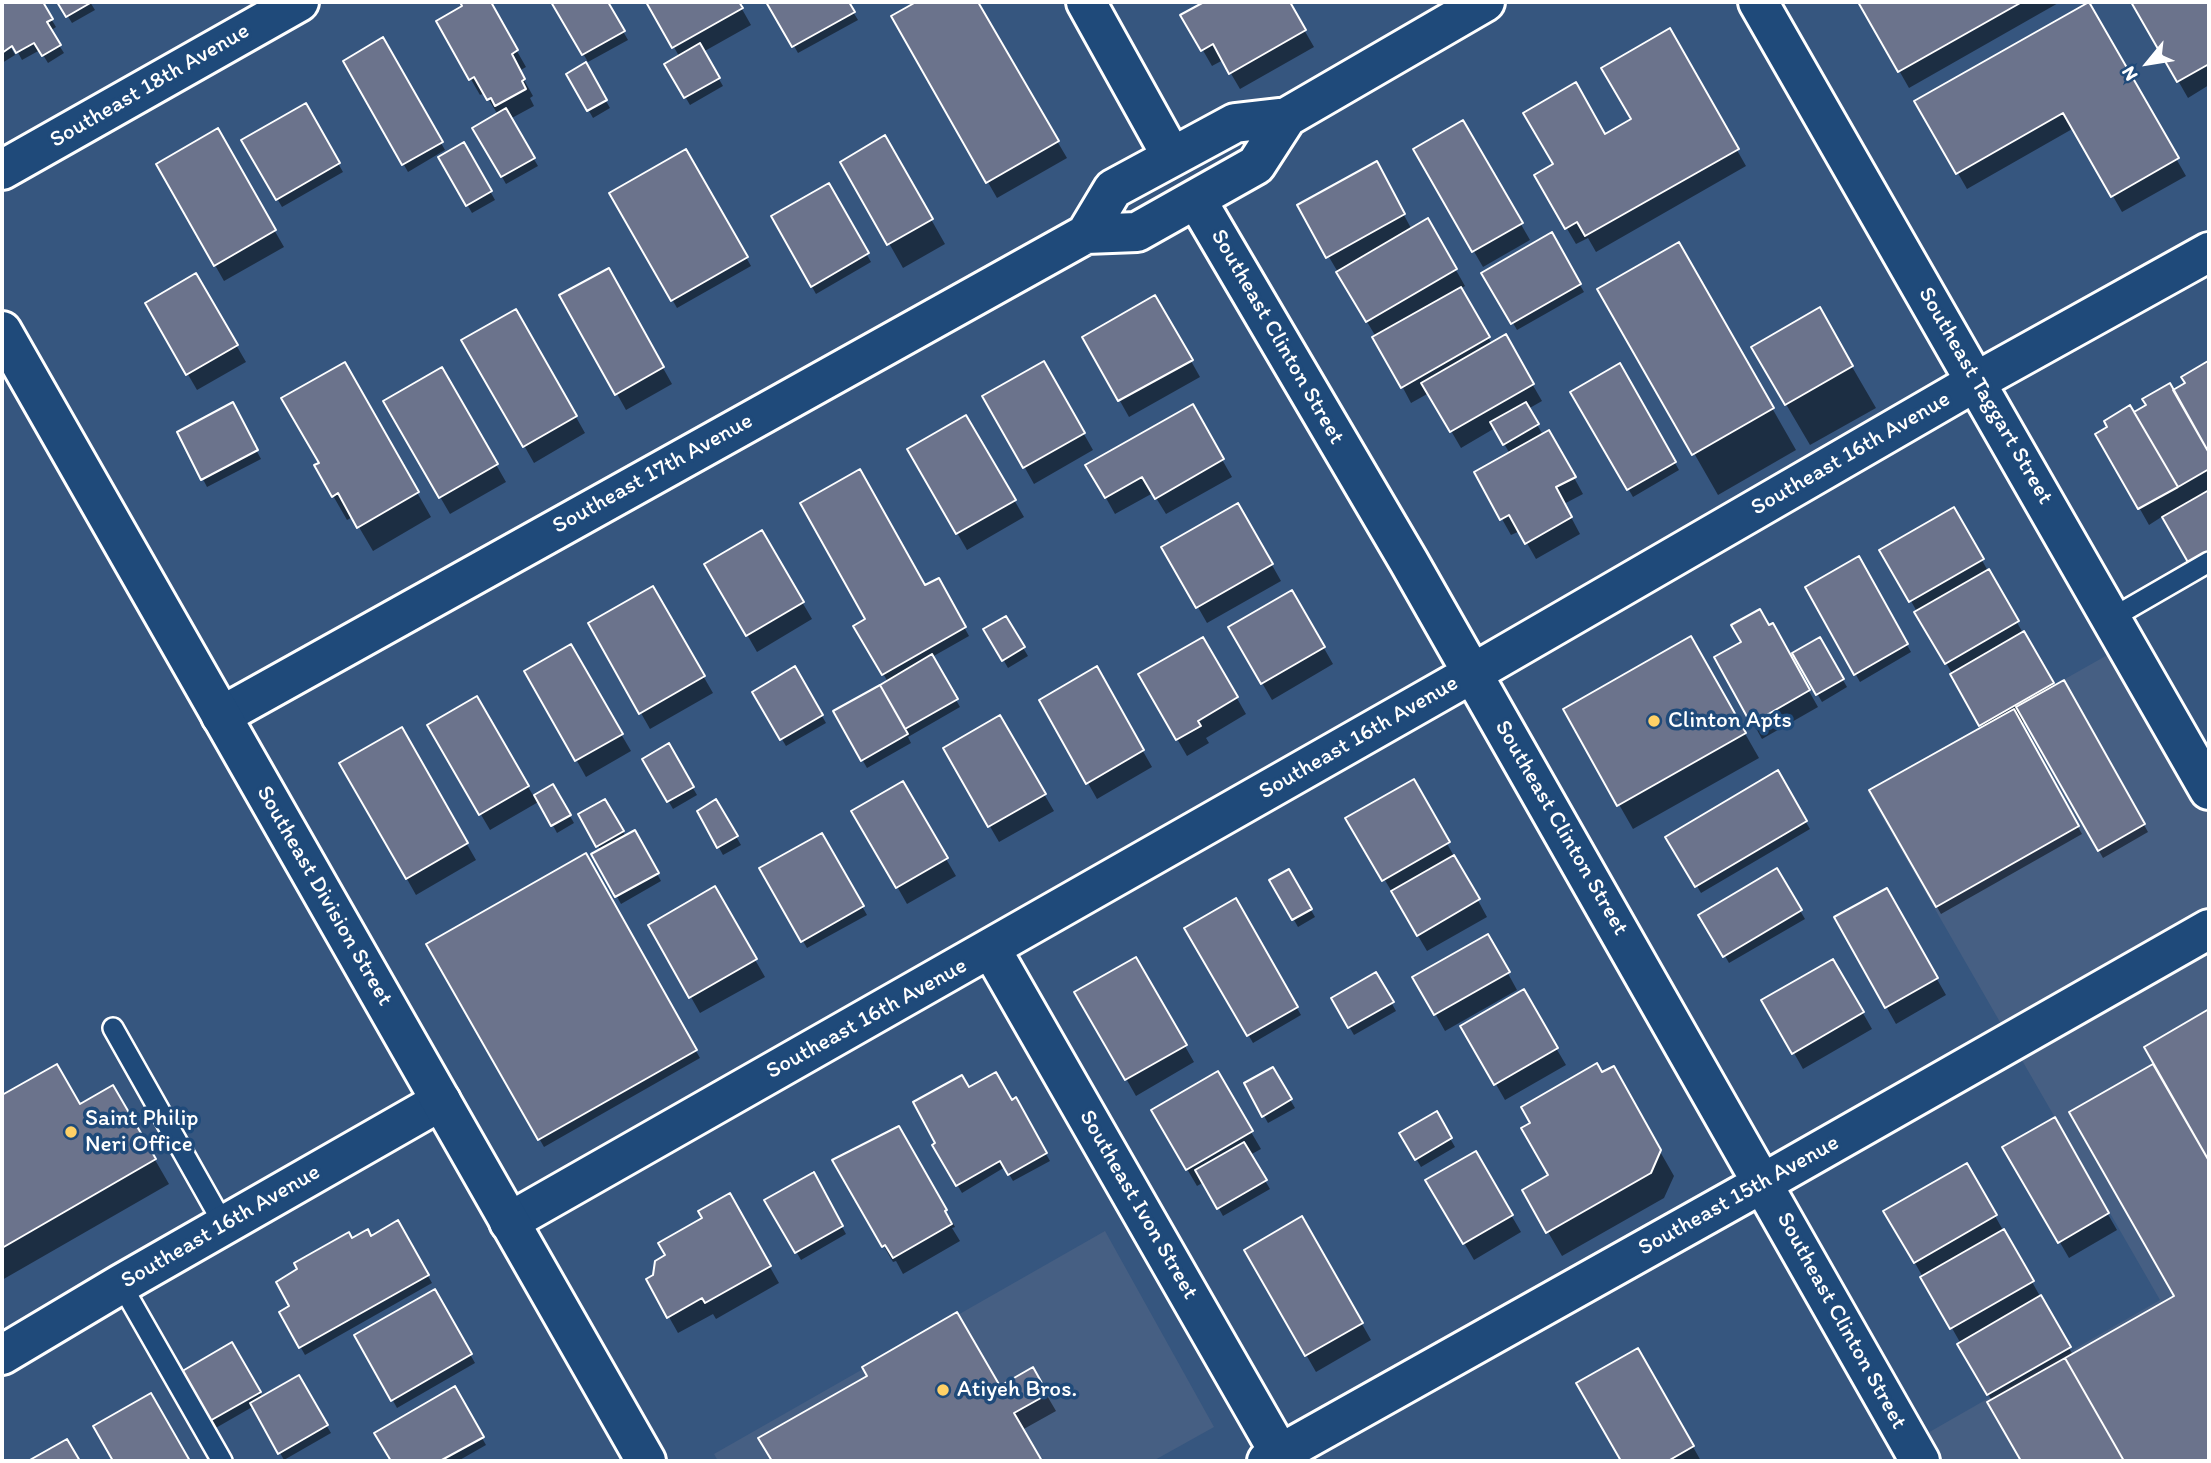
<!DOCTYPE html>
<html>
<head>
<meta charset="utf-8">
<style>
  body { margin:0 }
  #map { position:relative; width:2211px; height:1463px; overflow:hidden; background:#36567f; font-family:Itim,sans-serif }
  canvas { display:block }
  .frame { position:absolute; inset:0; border:4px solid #fff; pointer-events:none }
  .north { position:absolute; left:2113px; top:28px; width:70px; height:70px; -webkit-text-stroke:5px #1f4a7a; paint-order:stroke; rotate:240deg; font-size:19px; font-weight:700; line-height:28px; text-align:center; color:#fff }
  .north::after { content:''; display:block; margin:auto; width:24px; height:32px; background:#fff; clip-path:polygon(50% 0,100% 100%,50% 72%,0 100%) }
</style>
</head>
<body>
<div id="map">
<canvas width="2211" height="1463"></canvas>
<div class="frame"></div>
<div class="north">N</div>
</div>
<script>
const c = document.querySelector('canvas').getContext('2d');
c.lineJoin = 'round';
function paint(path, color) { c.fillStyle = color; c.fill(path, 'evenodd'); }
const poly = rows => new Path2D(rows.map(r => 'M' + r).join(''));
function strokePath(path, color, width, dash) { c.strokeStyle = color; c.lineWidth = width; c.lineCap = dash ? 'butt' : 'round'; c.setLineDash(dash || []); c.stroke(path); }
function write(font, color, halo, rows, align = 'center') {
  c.font = font + ' Itim,sans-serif'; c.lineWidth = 7; c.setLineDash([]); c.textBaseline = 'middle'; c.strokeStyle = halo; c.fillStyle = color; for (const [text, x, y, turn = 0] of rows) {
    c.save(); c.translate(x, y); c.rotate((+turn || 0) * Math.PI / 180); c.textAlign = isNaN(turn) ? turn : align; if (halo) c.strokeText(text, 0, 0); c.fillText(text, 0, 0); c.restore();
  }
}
const built = poly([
  [2141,636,2209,756,2209,1461,1932,1461,1919,1438,2160,1300,1867,791],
  [1105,1231,1214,1427,1153,1461,718,1461,714,1454]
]);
const shadow = poly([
  [2,2,41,2,56,27,50,31,64,53,48,63,40,50,22,60,10,38,7,40,15,55,2,63],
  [59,2,90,2,95,10,72,23],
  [462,2,489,2,526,67,519,71,533,96,530,98,534,106,510,119,538,166,506,184,475,129,498,115,485,93,480,95,438,22,465,7],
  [553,2,606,2,628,40,588,62],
  [648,2,738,2,751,25,703,52,723,86,690,105,666,64,679,56],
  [769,2,847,2,858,20,798,53],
  [919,2,976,2,1067,158,997,198,893,17],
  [1207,2,1288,2,1314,47,1240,89,1223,60,1212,66,1183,16],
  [1860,2,2060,2,1909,88],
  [2133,2,2209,2,2209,85,2188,98],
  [2088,4,2186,176,2122,212,2074,128,1967,189,1917,102],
  [1669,30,1746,166,1596,252,1588,238,1576,244,1536,176,1633,120],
  [383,40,445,150,408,172,345,61],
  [585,64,610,108,593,118,568,74],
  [305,105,343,172,282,207,243,140],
  [1462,122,1530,240,1483,267,1415,150],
  [217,131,284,247,224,281,158,165],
  [885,138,945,244,903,268,843,162],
  [464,144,495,200,472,213,440,158],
  [686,151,751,266,677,308,611,193],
  [1385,180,1412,230,1428,221,1465,286,1460,289,1492,344,1505,337,1542,401,1528,409,1543,435,1549,432,1583,494,1564,504,1580,534,1536,559,1520,531,1511,535,1476,473,1510,454,1495,428,1461,448,1429,393,1411,403,1376,337,1299,206],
  [828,186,871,262,816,294,773,217],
  [1551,235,1584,292,1517,330,1484,273],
  [1679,245,1796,450,1718,495,1600,289],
  [608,270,672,384,626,410,562,296],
  [196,276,246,362,197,390,147,304],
  [1155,297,1200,377,1129,417,1084,337],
  [1819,310,1876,408,1810,445,1753,348],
  [516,311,585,433,534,463,464,340],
  [344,364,431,517,373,551,353,517,347,520,316,466,321,463],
  [1044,364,1093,450,1034,484,985,397],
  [2207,364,2209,367,2209,562,2163,516,2149,525,2098,435,2187,384],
  [1620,365,1679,470,1633,497,1572,392],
  [442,370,506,482,450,514,385,402],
  [232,405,261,459,207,487,179,433],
  [1192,407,1232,477,1166,514,1153,493,1115,514,1088,466],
  [966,417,1024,517,967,550,909,450],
  [1238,505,1281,581,1207,623,1164,548],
  [1953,509,2054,688,2064,682,2148,832,2103,858,2026,721,2020,724,2082,834,1941,914,1871,791,1983,728,1882,550],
  [761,532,812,619,757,652,707,565],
  [1858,559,1911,652,1860,682,1807,588],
  [938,580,969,636,932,657,960,707,908,737,911,743,867,768,835,712,888,682,855,626],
  [652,588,713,693,650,729,590,623],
  [1292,592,1333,664,1272,700,1230,628],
  [1005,618,1028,656,1008,668,986,629],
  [1772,626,1818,707,1762,739,1716,657],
  [1203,639,1246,714,1206,738,1209,743,1187,756,1140,675],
  [1691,639,1759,758,1633,829,1565,710],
  [1820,639,1847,687,1822,702,1794,654],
  [570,647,631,751,586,777,527,672],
  [795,669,826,723,786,746,754,693],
  [1096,669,1152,767,1097,799,1041,700],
  [476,698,534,797,553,786,574,823,557,833,540,801,490,830,429,726],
  [999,717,1054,811,999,842,945,749],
  [401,729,476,860,416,895,342,764],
  [668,746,697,795,673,809,644,759],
  [1777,773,1810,829,1701,893,1668,837],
  [1413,781,1487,917,1427,951,1348,818],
  [902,783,956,876,907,904,854,811],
  [605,801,626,837,634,832,661,881,621,904,594,855,601,851,581,815],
  [716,802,741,845,723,855,699,812],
  [821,835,867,915,807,948,761,869],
  [585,855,700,1058,544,1147,428,945],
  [1776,870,1805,919,1729,963,1701,915],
  [1288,871,1315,917,1298,927,1272,881],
  [714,889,765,977,700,1013,650,925],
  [1886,890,1946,995,1896,1024,1836,918],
  [1235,900,1301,1015,1253,1043,1187,928],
  [1488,937,1517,990,1445,1031,1415,978],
  [1135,959,1194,1062,1136,1096,1077,993],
  [1833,961,1872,1029,1803,1069,1764,1000],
  [1375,974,1396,1011,1354,1035,1333,999],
  [1523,992,1566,1065,1505,1100,1463,1027],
  [2209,1011,2209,1461,2023,1461,1989,1403,1992,1401,1961,1344,1886,1212,1967,1166,2073,1355,2176,1296,2071,1112,2156,1064,2146,1047],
  [56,1066,79,1106,113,1087,169,1184,2,1280,2,1097],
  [1272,1069,1295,1108,1268,1123,1246,1084],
  [1613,1069,1674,1176,1664,1198,1562,1256,1524,1191,1550,1175,1533,1123],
  [1217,1074,1261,1149,1250,1155,1270,1189,1223,1216,1204,1182,1197,1186,1153,1111],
  [968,1089,1011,1102,1015,1100,1050,1161,1013,1181,1005,1167,962,1193,934,1145],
  [1436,1114,1455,1147,1421,1167,1401,1133],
  [2054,1120,2117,1230,2069,1258,2005,1148],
  [898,1128,955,1227,952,1228,960,1241,903,1274,896,1261,893,1262,835,1161],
  [1475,1153,1521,1232,1474,1260,1428,1181],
  [813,1175,846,1234,801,1260,767,1201],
  [729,1195,779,1283,716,1319,713,1314,678,1333,648,1280,654,1276,668,1256],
  [1302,1218,1371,1340,1316,1372,1246,1250],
  [398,1223,432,1283,305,1355,281,1313,292,1307,351,1241,371,1238],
  [435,1292,475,1363,397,1408,357,1336],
  [232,1344,263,1398,298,1378,331,1433,284,1460,254,1406,214,1429,182,1373],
  [1638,1350,1701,1461,1623,1461,1579,1383],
  [1032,1370,1056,1411,1022,1430,1040,1461,774,1461,760,1438,869,1376,999,1389],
  [454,1389,486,1445,458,1461,393,1461,377,1433]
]);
const building = poly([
  [2,2,43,2,53,19,47,22,61,45,42,56,34,43,16,53,12,46,2,53,2,2],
  [57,2,92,2,66,17,57,2],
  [460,2,491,2,518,50,512,54,525,79,522,81,526,89,495,106,491,98,487,100,474,77,469,80,436,21,462,6,460,2],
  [551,2,608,2,625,31,582,55,551,2],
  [646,2,739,2,743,8,672,48,646,2],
  [766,2,849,2,855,12,792,47,766,2],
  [916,2,978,2,1059,141,986,183,891,16,916,2],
  [1204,2,1290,2,1306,30,1229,74,1213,44,1201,51,1180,15,1204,2],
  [1858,2,2022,2,1898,72,1858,2],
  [2089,2,2179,158,2111,197,2063,113,1956,174,1914,101,2089,2],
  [2131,2,2209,2,2209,64,2177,82,2131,2],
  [1670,28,1739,149,1585,236,1577,222,1565,229,1534,175,1553,164,1523,113,1576,82,1605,134,1631,119,1601,68,1670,28],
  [383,37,443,142,402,165,343,61,383,37],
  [700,43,720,78,684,98,664,64,700,43],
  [586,62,607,100,587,111,566,74,586,62],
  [306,103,340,163,276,200,241,140,306,103],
  [506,108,535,158,501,177,472,128,506,108],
  [1463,120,1523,223,1472,252,1413,149,1463,120],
  [218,128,276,230,214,266,156,164,218,128],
  [885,135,933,219,887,245,840,162,885,135],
  [464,142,492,191,466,206,438,157,464,142],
  [686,149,748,257,671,301,609,193,686,149],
  [1377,161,1405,214,1326,258,1297,205,1377,161],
  [829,183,869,253,811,287,771,216,829,183],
  [1428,218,1457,269,1366,322,1336,272,1428,218],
  [1552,232,1581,284,1511,324,1481,273,1552,232],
  [1679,242,1774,408,1692,455,1597,289,1679,242],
  [609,268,664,367,615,395,559,295,609,268],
  [196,273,238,345,186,375,145,303,196,273],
  [1461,287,1490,337,1401,388,1372,337,1461,287],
  [1155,295,1193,360,1118,401,1082,337,1155,295],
  [1820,307,1853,366,1785,405,1751,347,1820,307],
  [516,309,577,416,523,447,461,340,516,309],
  [1506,334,1534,384,1450,432,1421,383,1506,334],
  [1044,361,1085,433,1023,468,982,396,1044,361],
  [2208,361,2209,364,2209,453,2173,390,2185,383,2181,377,2208,361],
  [345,362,419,492,357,528,338,493,332,497,314,465,319,463,281,398,345,362],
  [1620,363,1676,462,1627,490,1570,392,1620,363],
  [442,367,498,464,439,498,383,401,442,367],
  [2170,383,2209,453,2209,469,2178,487,2134,412,2146,405,2142,399,2170,383],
  [233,402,258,450,201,480,177,432,233,402],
  [1526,402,1539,424,1503,445,1490,422,1526,402],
  [1193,404,1224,459,1155,499,1142,477,1105,498,1085,465,1193,404],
  [2130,405,2178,487,2138,509,2095,434,2107,427,2104,421,2130,405],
  [966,415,1016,500,956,534,907,449,966,415],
  [1549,430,1576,477,1556,487,1572,517,1525,544,1509,515,1500,520,1474,472,1549,430],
  [860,469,925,585,939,578,966,627,882,675,853,626,865,619,800,503,860,469],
  [2209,490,2209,552,2189,564,2162,517,2209,490],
  [1238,503,1273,564,1196,608,1161,547,1238,503],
  [1954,507,1984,559,1909,602,1879,550,1954,507],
  [762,530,804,602,746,636,704,564,762,530],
  [1859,556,1908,644,1854,675,1805,587,1859,556],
  [1989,569,2019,621,1945,664,1914,612,1989,569],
  [653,586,705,676,639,714,588,623,653,586],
  [1292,590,1325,647,1261,684,1228,627,1292,590],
  [1760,609,1769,625,1773,623,1810,690,1751,724,1714,657,1741,642,1731,625,1760,609],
  [1006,616,1025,647,1002,661,983,629,1006,616],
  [2024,631,2054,683,1979,726,1950,674,2024,631],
  [1691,636,1746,733,1617,806,1563,709,1691,636],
  [1203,637,1238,697,1198,721,1201,726,1176,740,1138,674,1203,637],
  [1820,637,1844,679,1816,695,1792,653,1820,637],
  [571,644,623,734,575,761,524,671,571,644],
  [932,654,958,699,905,729,880,685,932,654],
  [795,666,823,715,780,740,752,692,795,666],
  [1097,666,1144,750,1086,784,1039,700,1097,666],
  [2064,680,2145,824,2098,851,2016,707,2064,680],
  [880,685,908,734,861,761,833,711,880,685],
  [477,696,529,786,479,815,427,725,477,696],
  [2014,709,2079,826,1936,907,1869,790,2014,709],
  [1000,715,1046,794,988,827,943,748,1000,715],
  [402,727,468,843,406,879,339,763,402,727],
  [669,743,694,787,667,802,642,759,669,743],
  [1778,770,1807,821,1695,887,1665,837,1778,770],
  [1414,779,1450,842,1382,881,1345,818,1414,779],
  [903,781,948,858,896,888,851,811,903,781],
  [553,784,571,815,551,826,534,795,553,784],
  [605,799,624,831,596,847,578,814,605,799],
  [716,799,738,836,717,848,697,811,716,799],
  [635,830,659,873,615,897,591,854,635,830],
  [822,833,864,906,801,942,759,868,822,833],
  [586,853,697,1050,538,1140,426,944,586,853],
  [1454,855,1480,899,1417,936,1391,891,1454,855],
  [1777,868,1802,910,1723,957,1698,915,1777,868],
  [1289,869,1312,909,1292,920,1269,880,1289,869],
  [715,886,757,959,689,998,648,925,715,886],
  [1887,888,1938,978,1885,1008,1834,917,1887,888],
  [1236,898,1298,1007,1247,1036,1184,928,1236,898],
  [1488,934,1510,972,1434,1015,1412,977,1488,934],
  [1136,957,1187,1045,1125,1080,1074,992,1136,957],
  [1833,959,1864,1012,1792,1054,1761,1000,1833,959],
  [1376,972,1394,1002,1348,1028,1331,998,1376,972],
  [1524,989,1558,1048,1494,1085,1460,1026,1524,989],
  [2209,1009,2209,1161,2144,1047,2209,1009],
  [1597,1063,1602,1072,1614,1066,1661,1150,1651,1173,1546,1233,1522,1190,1548,1175,1521,1128,1530,1123,1521,1107,1597,1063],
  [57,1064,80,1104,113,1085,156,1159,2,1248,2,1095,57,1064],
  [2153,1064,2209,1161,2209,1461,2124,1461,2065,1358,2174,1296,2069,1112,2153,1064],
  [1273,1067,1292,1099,1262,1117,1244,1083,1273,1067],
  [1218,1071,1253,1131,1186,1170,1151,1110,1218,1071],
  [996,1072,1012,1100,1016,1097,1047,1153,1008,1175,1000,1161,956,1186,932,1145,935,1143,913,1102,962,1075,969,1087,996,1072],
  [1437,1111,1452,1138,1415,1160,1399,1133,1437,1111],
  [2055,1117,2109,1213,2058,1243,2002,1147,2055,1117],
  [899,1126,947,1210,945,1211,952,1224,893,1258,885,1245,882,1247,832,1160,899,1126],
  [1244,1142,1267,1180,1217,1209,1195,1170,1244,1142],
  [1476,1151,1513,1215,1463,1244,1425,1180,1476,1151],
  [1967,1163,1997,1215,1914,1263,1883,1211,1967,1163],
  [814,1172,843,1226,795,1253,764,1200,814,1172],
  [730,1193,771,1266,705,1303,702,1298,667,1318,646,1279,653,1275,655,1261,665,1255,658,1243,702,1218,698,1211,730,1193],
  [1302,1216,1363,1323,1305,1356,1244,1250,1302,1216],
  [398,1220,429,1275,299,1348,279,1312,289,1306,276,1282,297,1269,294,1263,349,1232,352,1238,368,1229,371,1236,398,1220],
  [2004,1229,2034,1281,1950,1329,1920,1277,2004,1229],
  [435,1289,472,1354,391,1401,354,1335,435,1289],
  [2041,1295,2071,1347,1987,1395,1957,1344,2041,1295],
  [957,1312,1000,1386,1033,1367,1048,1394,1014,1413,1042,1461,772,1461,758,1438,867,1376,862,1367,957,1312],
  [232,1342,261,1392,208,1422,179,1373,232,1342],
  [1638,1348,1694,1446,1668,1461,1621,1461,1576,1383,1638,1348],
  [2065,1358,2124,1461,2021,1461,1987,1402,2065,1358],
  [299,1375,328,1425,278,1454,250,1403,299,1375],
  [455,1386,484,1437,440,1461,391,1461,374,1433,455,1386],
  [151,1393,190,1461,113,1461,93,1426,151,1393],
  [67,1439,80,1461,28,1461,67,1439]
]);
const lane = poly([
  [2112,618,2209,562],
  [113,1028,224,1225],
  [121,1284,222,1461]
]);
const street = poly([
  [1086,2,1172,157],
  [1758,2,2209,790],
  [2,170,299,2],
  [1196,199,1409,562,1920,1461],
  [1086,234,1113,189,1235,123,1287,117,1485,2],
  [221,716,1086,234,1137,232,1256,165,1287,117],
  [991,949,1284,1461],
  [509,1222,1473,673,1977,381,2209,252],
  [2,1355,121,1284,441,1101],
  [1267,1461,1763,1183,2209,929]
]);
const secondary = poly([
  [2,331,646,1461]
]);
const markers = [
  [1654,721,7,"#ffd166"],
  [71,1132,7,"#ffd166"],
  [943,1390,7,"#ffd166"]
];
const streetNames = [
  ["Southeast 18th Avenue",150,86,-30],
  ["Southeast Clinton Street",1277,337,60],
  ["Southeast Taggart Street",1985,396,60],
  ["Southeast 16th Avenue",1851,454,-30],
  ["Southeast 17th Avenue",653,474,-29],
  ["Southeast 16th Avenue",1359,738,-30],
  ["Southeast Clinton Street",1561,828,60],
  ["Southeast Division Street",324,896,60],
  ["Southeast 16th Avenue",867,1019,-29],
  ["Southeast 15th Avenue",1739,1196,-29],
  ["Southeast Ivon Street",1138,1205,60],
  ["Southeast 16th Avenue",221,1227,-30],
  ["Southeast Clinton Street",1841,1321,61]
];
const poiNames = [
  ["Clinton Apts",1668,721],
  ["Saint Philip",85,1119],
  ["Neri Office",85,1145],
  ["Atiyeh Bros.",957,1390]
];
paint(built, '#465f83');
paint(shadow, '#0007');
paint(building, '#6b738c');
strokePath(building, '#fff', 2);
strokePath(lane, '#fff', 24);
strokePath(street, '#fff', 44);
strokePath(secondary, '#fff', 44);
strokePath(lane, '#1f4a7a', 19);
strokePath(street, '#1f4a7a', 38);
strokePath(secondary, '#1f4a7a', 38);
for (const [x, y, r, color] of markers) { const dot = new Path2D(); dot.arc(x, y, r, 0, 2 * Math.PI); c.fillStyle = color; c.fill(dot); strokePath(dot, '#1f4a7a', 2.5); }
write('23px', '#fff', '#1f4a7a', streetNames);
write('23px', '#fff', '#1f4a7a', poiNames, 'left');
</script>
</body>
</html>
